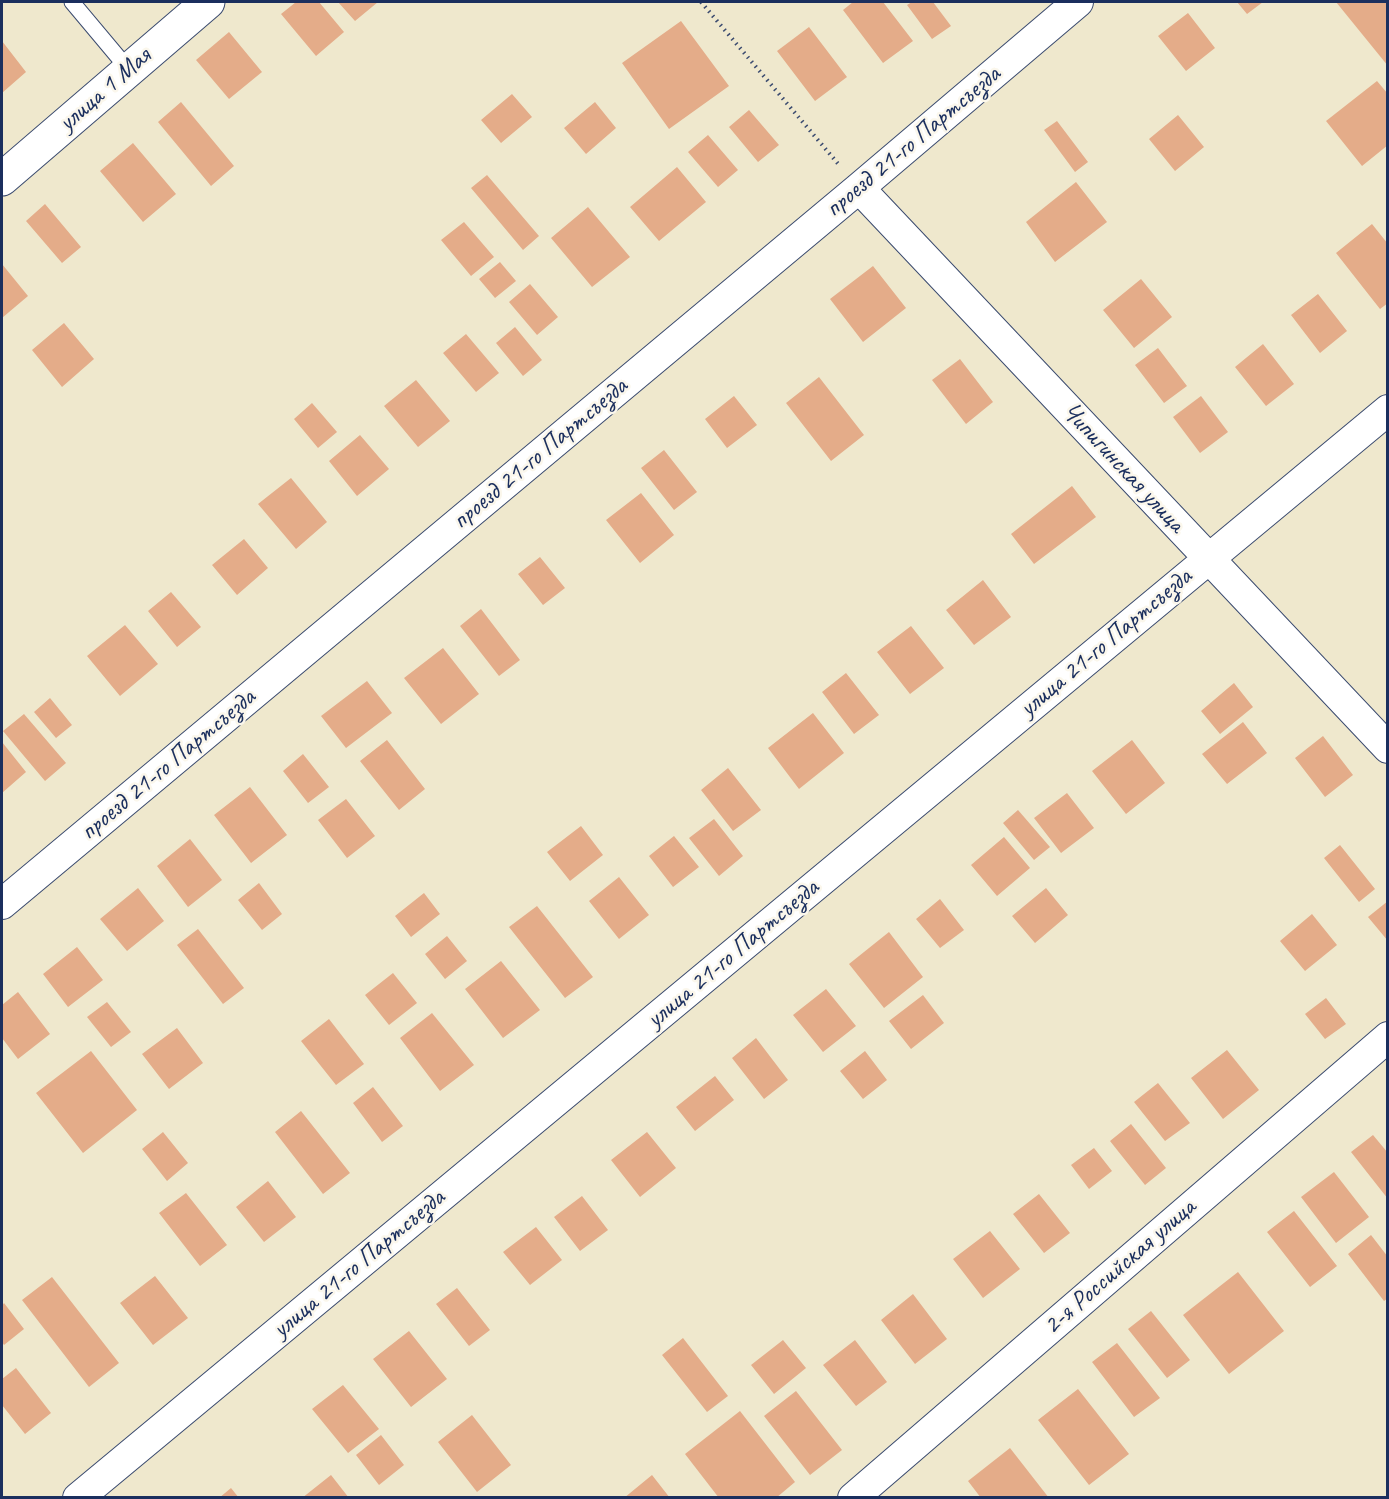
<!DOCTYPE html>
<html>
<head>
<meta charset="utf-8">
<style>
  body { margin:0 }
  #map { position:relative; width:1389px; height:1499px; overflow:hidden; background:#efe8cd; font-family:Caveat,sans-serif }
  canvas { display:block }
  .frame { position:absolute; inset:0; border:3px solid #1b2f5e; pointer-events:none }
</style>
</head>
<body>
<div id="map">
<canvas width="1389" height="1499"></canvas>
<div class="frame"></div>
</div>
<script>
const c = document.querySelector('canvas').getContext('2d');
c.lineJoin = 'round';
function paint(path, color) { c.fillStyle = color; c.fill(path, 'evenodd'); }
const poly = rows => new Path2D(rows.map(r => 'M' + r).join(''));
function strokePath(path, color, width, dash) { c.strokeStyle = color; c.lineWidth = width; c.lineCap = dash ? 'butt' : 'round'; c.setLineDash(dash || []); c.stroke(path); }
function write(font, color, halo, rows, align = 'center') {
  c.font = font + ' Caveat,sans-serif'; c.lineWidth = 5; c.setLineDash([]); c.textBaseline = 'middle'; c.strokeStyle = halo; c.fillStyle = color; for (const [text, x, y, turn = 0] of rows) {
    c.save(); c.translate(x, y); c.rotate((+turn || 0) * Math.PI / 180); c.textAlign = isNaN(turn) ? turn : align; if (halo) c.strokeText(text, 0, 0); c.fillText(text, 0, 0); c.restore();
  }
}
const building = poly([
  [296,2,319,2,344,32,316,56,281,14],
  [338,2,378,2,355,21],
  [853,2,883,2,913,41,883,63,843,10],
  [912,2,933,2,951,26,932,39,907,5],
  [1237,2,1263,2,1247,14],
  [1336,2,1388,2,1388,66],
  [1188,13,1215,48,1186,71,1158,36],
  [681,21,729,86,669,129,622,63],
  [809,27,847,77,815,101,777,51],
  [229,32,262,72,229,99,196,60],
  [2,41,26,72,2,93],
  [1377,81,1388,94,1388,145,1362,166,1326,121],
  [512,94,532,117,501,143,481,120],
  [181,102,234,166,211,186,158,122],
  [595,102,616,128,586,154,564,128],
  [749,110,779,145,758,162,729,127],
  [1178,115,1204,147,1175,171,1149,139],
  [1057,121,1088,162,1075,172,1044,130],
  [708,135,738,170,718,187,688,152],
  [133,143,176,194,143,222,100,171],
  [677,167,706,202,659,241,630,207],
  [487,175,539,236,523,250,471,188],
  [1076,182,1107,222,1055,262,1026,222],
  [45,204,81,247,62,263,26,221],
  [588,207,630,257,592,287,551,238],
  [464,222,494,257,471,276,441,240],
  [1372,224,1388,244,1388,303,1380,309,1336,253],
  [500,262,516,281,495,298,479,279],
  [2,264,28,296,2,318],
  [873,266,906,308,863,342,830,299],
  [1141,279,1172,317,1134,348,1103,310],
  [530,284,558,317,537,335,509,302],
  [1318,294,1347,331,1320,353,1291,315],
  [64,323,94,359,62,387,32,350],
  [515,327,542,360,523,376,496,343],
  [466,334,499,373,476,392,443,353],
  [1263,344,1294,384,1266,406,1235,367],
  [1158,348,1187,386,1164,403,1135,365],
  [960,359,993,402,966,424,932,380],
  [819,377,864,435,831,461,786,403],
  [416,380,450,421,418,447,384,406],
  [734,396,757,425,727,448,705,419],
  [1201,396,1228,432,1200,453,1173,417],
  [312,403,337,432,318,448,294,419],
  [360,435,389,469,357,496,329,461],
  [664,450,697,492,674,510,641,468],
  [291,478,327,522,296,549,258,504],
  [1072,486,1096,517,1034,564,1011,534],
  [641,493,674,535,640,563,606,520],
  [244,539,268,568,237,595,212,565],
  [540,557,565,588,543,605,518,574],
  [983,580,1011,617,974,645,946,610],
  [171,592,201,627,177,647,148,611],
  [481,609,520,660,499,676,460,626],
  [125,625,158,664,120,696,87,656],
  [911,626,944,668,910,694,877,652],
  [443,648,479,694,441,724,404,678],
  [846,673,879,715,854,734,822,692],
  [367,681,392,713,346,748,321,716],
  [1234,683,1253,707,1220,734,1201,711],
  [50,698,72,725,56,738,34,712],
  [813,713,844,753,799,789,768,748],
  [24,714,66,763,45,781,3,731],
  [1243,722,1267,753,1227,784,1202,754],
  [1323,736,1353,775,1325,797,1295,758],
  [387,740,425,789,399,810,360,761],
  [1132,740,1165,783,1126,814,1092,771],
  [2,742,26,772,2,793],
  [303,754,329,787,308,803,283,771],
  [728,768,761,810,733,831,701,790],
  [250,787,287,835,251,863,214,815],
  [1067,793,1094,828,1061,853,1034,818],
  [346,799,375,836,347,858,318,820],
  [1018,810,1050,847,1034,860,1003,823],
  [714,819,743,856,719,876,689,838],
  [581,826,603,855,570,881,547,852],
  [674,836,699,867,673,887,649,856],
  [1004,837,1030,868,997,896,971,865],
  [190,839,222,880,188,907,157,866],
  [1340,845,1375,889,1359,902,1324,858],
  [619,877,649,915,619,939,589,901],
  [259,883,282,914,262,930,238,900],
  [138,888,164,921,127,951,100,919],
  [1046,888,1068,915,1035,943,1012,916],
  [424,893,440,914,411,937,395,916],
  [940,899,964,930,940,948,916,919],
  [1388,901,1388,941,1368,917],
  [537,906,593,977,565,998,509,927],
  [1312,914,1337,945,1305,971,1280,941],
  [198,929,244,988,223,1004,177,945],
  [889,932,923,977,884,1008,849,964],
  [447,936,467,961,445,979,425,954],
  [77,947,103,980,68,1007,43,974],
  [501,961,540,1010,503,1038,465,989],
  [393,973,417,1003,389,1025,365,995],
  [826,989,856,1026,823,1052,793,1015],
  [18,992,50,1034,18,1059,2,1038,2,1005],
  [923,995,944,1023,911,1049,889,1021],
  [1326,998,1346,1024,1325,1039,1305,1014],
  [107,1002,131,1032,111,1047,87,1017],
  [432,1013,474,1065,440,1091,400,1038],
  [329,1019,364,1064,336,1085,301,1041],
  [177,1028,203,1063,169,1089,142,1054],
  [756,1038,788,1080,764,1099,732,1058],
  [1227,1050,1259,1090,1223,1119,1191,1078],
  [91,1051,137,1110,83,1153,36,1093],
  [865,1051,887,1080,863,1099,840,1071],
  [715,1076,734,1100,695,1131,676,1107],
  [1158,1083,1190,1123,1165,1141,1134,1102],
  [373,1087,403,1126,382,1142,353,1103],
  [301,1111,350,1173,323,1194,275,1132],
  [1131,1124,1166,1168,1145,1185,1110,1141],
  [163,1132,188,1163,167,1181,142,1149],
  [647,1132,676,1168,640,1197,611,1160],
  [1373,1135,1388,1153,1388,1199,1351,1152],
  [1094,1148,1112,1171,1089,1189,1071,1165],
  [1334,1172,1369,1217,1336,1243,1301,1197],
  [268,1181,296,1217,264,1242,236,1207],
  [186,1193,227,1245,200,1266,159,1213],
  [1039,1194,1070,1233,1044,1253,1013,1214],
  [582,1196,608,1230,580,1251,554,1217],
  [1294,1211,1337,1266,1310,1287,1267,1232],
  [536,1227,562,1260,530,1285,503,1252],
  [990,1231,1020,1269,983,1298,953,1259],
  [1371,1235,1388,1257,1388,1298,1384,1301,1348,1254],
  [1238,1272,1284,1331,1229,1374,1183,1315],
  [155,1276,188,1318,153,1345,120,1303],
  [52,1277,119,1363,89,1387,22,1300],
  [457,1288,490,1330,469,1346,436,1304],
  [913,1294,947,1339,915,1364,881,1320],
  [4,1303,24,1329,4,1345,2,1342,2,1306],
  [1151,1311,1190,1360,1167,1378,1128,1329],
  [409,1331,447,1379,411,1407,373,1359],
  [683,1338,728,1396,707,1412,662,1355],
  [783,1340,806,1368,774,1394,751,1365],
  [855,1340,887,1382,856,1406,823,1365],
  [1117,1343,1160,1398,1134,1417,1092,1362],
  [16,1368,51,1413,25,1434,2,1405,2,1379],
  [343,1385,379,1429,348,1453,312,1409],
  [1078,1389,1129,1454,1089,1485,1038,1420],
  [796,1391,842,1450,810,1475,764,1416],
  [740,1411,795,1482,776,1498,719,1498,685,1454],
  [472,1415,511,1465,477,1492,438,1442],
  [381,1435,404,1465,379,1485,356,1455],
  [1010,1448,1049,1498,981,1498,968,1481],
  [331,1475,349,1498,302,1498],
  [652,1475,670,1498,624,1498],
  [231,1488,239,1498,219,1498]
]);
const path = poly([
  [701,2,840,166]
]);
const service = poly([
  [72,2,129,70]
]);
const minor = poly([
  [859,188,1388,748],
  [2,904,859,188,1078,2],
  [78,1498,1388,410],
  [853,1498,1388,1037]
]);
const tertiary = poly([
  [2,179,208,2]
]);
const streetNames = [
  ["улица 1 Мая",105,90,-41],
  ["проезд 21-го Партсъезда",913,142,-40],
  ["проезд 21-го Партсъезда",540,454,-40],
  ["Чипигинская улица",1123,468,47],
  ["улица 21-го Партсъезда",1106,643,-40],
  ["проезд 21-го Партсъезда",168,765,-40],
  ["улица 21-го Партсъезда",733,954,-40],
  ["улица 21-го Партсъезда",359,1264,-40],
  ["2-я Российская улица",1120,1267,-41]
];
paint(building, '#e4ac89');
strokePath(service, '#3b4b6f', 17);
strokePath(minor, '#3b4b6f', 32);
strokePath(tertiary, '#3b4b6f', 35);
strokePath(path, '#3b4b6f', 4, [1.5, 4.5]);
strokePath(service, '#fff', 15);
strokePath(minor, '#fff', 30);
strokePath(tertiary, '#fff', 33);
write('26px', '#1b2f5e', '#fbf7ec', streetNames);
</script>
</body>
</html>
